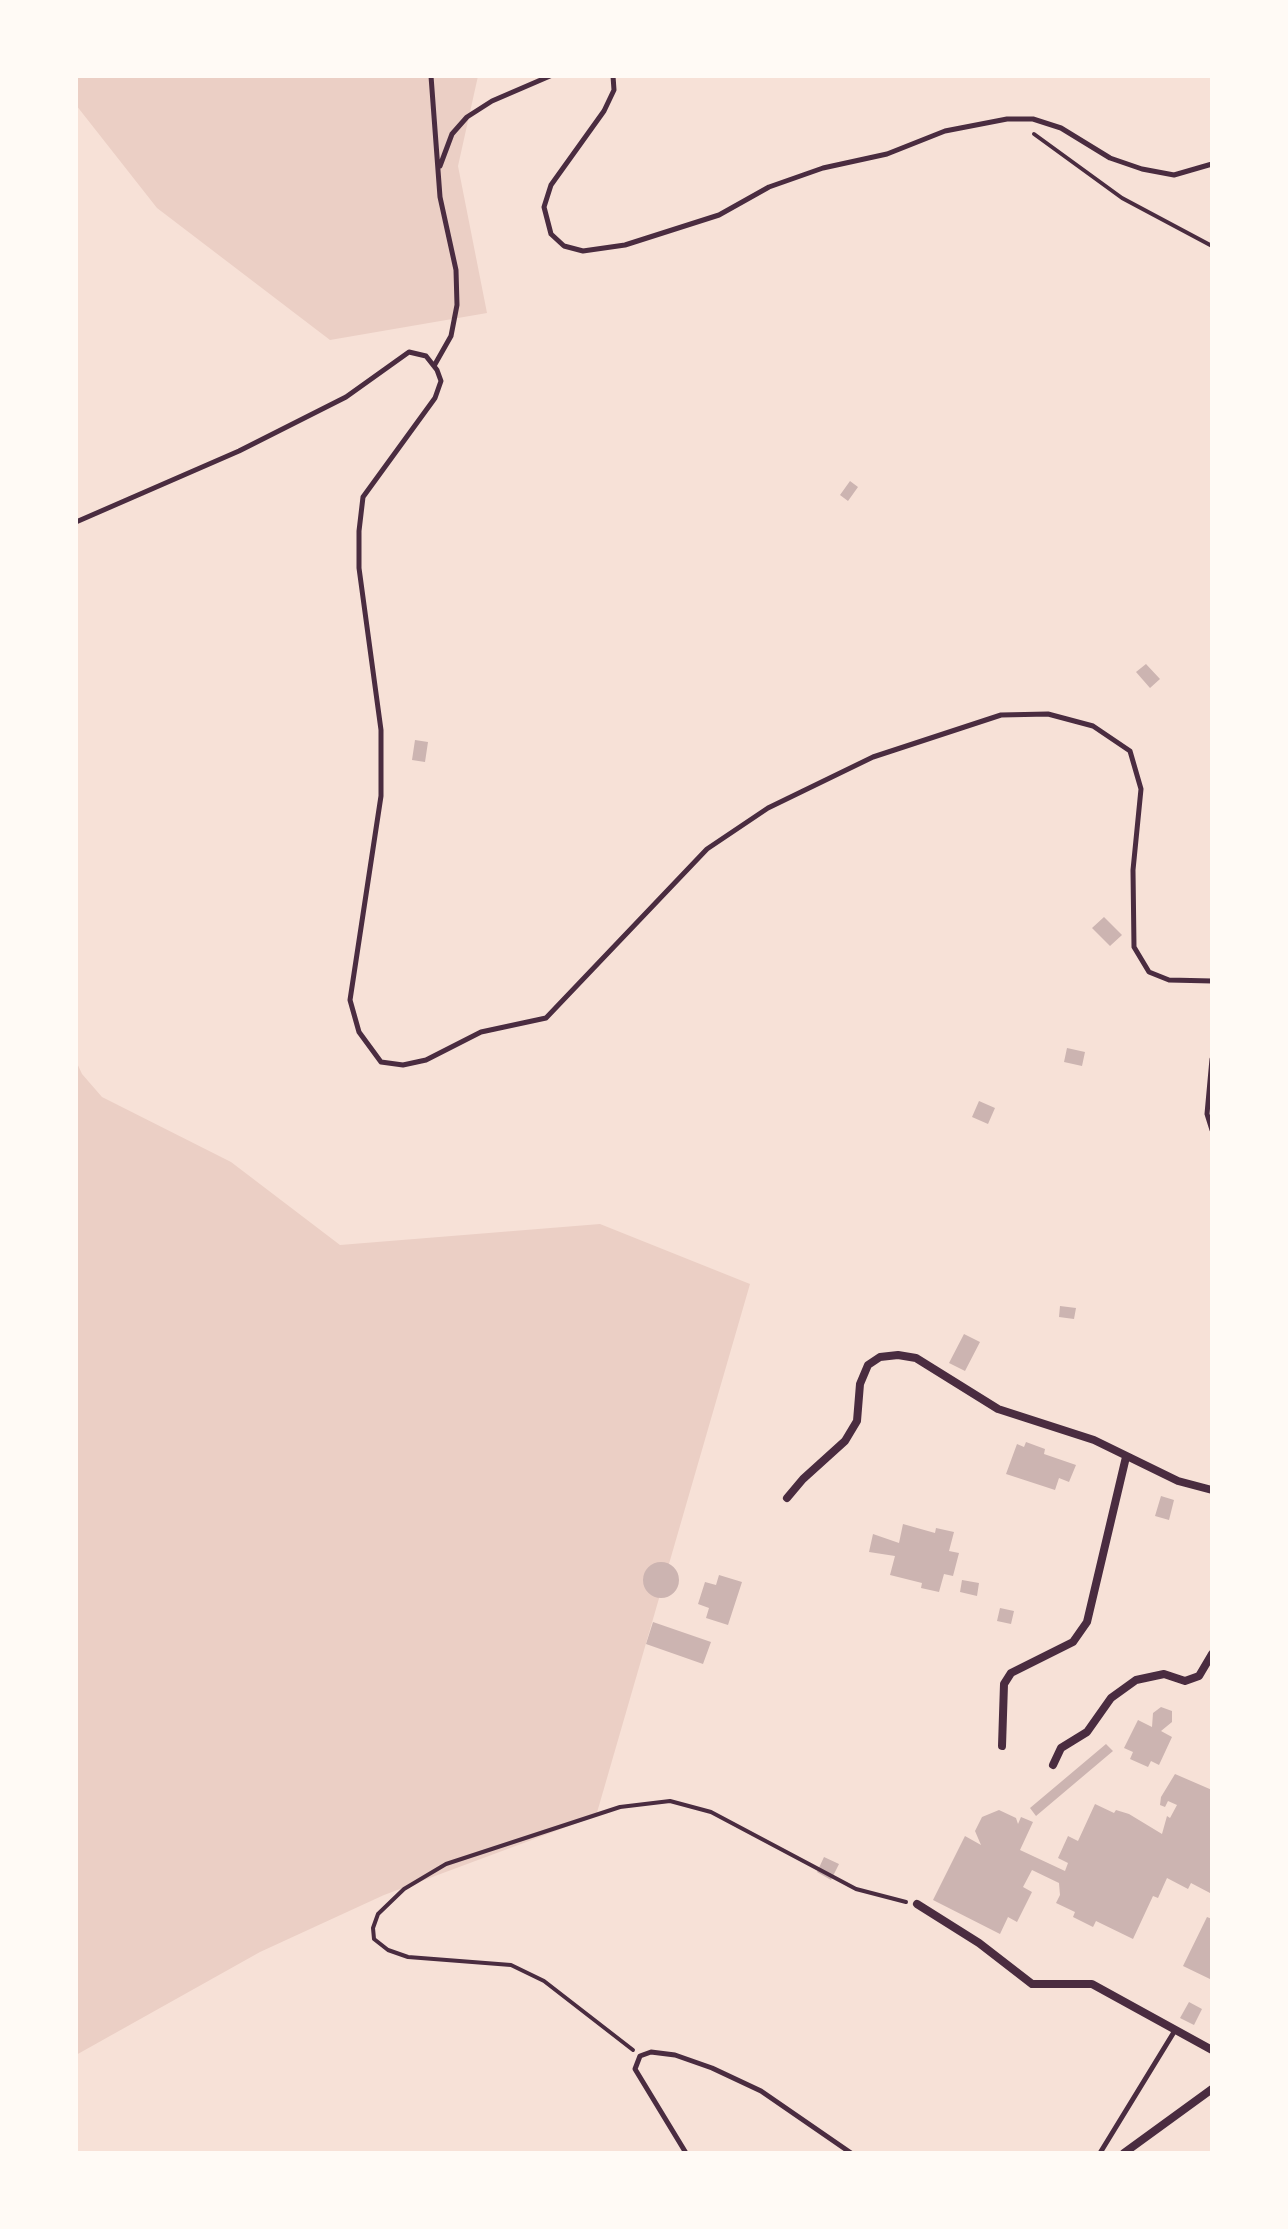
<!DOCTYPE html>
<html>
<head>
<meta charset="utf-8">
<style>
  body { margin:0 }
  #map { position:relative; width:1288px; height:2229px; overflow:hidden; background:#f7e1d7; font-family:"Nunito Sans",sans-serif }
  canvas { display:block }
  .frame { position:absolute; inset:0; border:78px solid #fffaf5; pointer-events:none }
</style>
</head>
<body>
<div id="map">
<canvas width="1288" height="2229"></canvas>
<div class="frame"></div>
</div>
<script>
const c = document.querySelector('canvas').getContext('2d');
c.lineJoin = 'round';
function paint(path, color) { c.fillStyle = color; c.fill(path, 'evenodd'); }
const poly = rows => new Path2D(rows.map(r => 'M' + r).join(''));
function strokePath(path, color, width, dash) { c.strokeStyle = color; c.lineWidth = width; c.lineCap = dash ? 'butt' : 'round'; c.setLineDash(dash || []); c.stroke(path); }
const green = poly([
  [76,76,478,76,458,166,487,313,330,340,157,208,76,105],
  [76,1061,82,1074,102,1097,231,1162,340,1245,600,1224,750,1284,596,1816,384,1895,260,1952,76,2055]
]);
const building = poly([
  [850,481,858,487,848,501,840,495],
  [1146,664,1160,679,1150,688,1136,672],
  [415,740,428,742,425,762,412,760],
  [1104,917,1122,935,1110,946,1092,928],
  [1067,1048,1085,1052,1082,1066,1064,1062],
  [979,1101,995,1108,988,1124,972,1117],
  [1060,1306,1076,1308,1074,1319,1059,1317],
  [964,1334,980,1342,965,1371,949,1363],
  [1026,1442,1045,1449,1044,1454,1076,1465,1069,1482,1059,1478,1055,1490,1006,1474,1017,1444,1024,1447],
  [1161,1496,1174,1500,1169,1520,1155,1516],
  [903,1524,935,1533,936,1528,954,1532,949,1551,959,1553,953,1576,944,1574,939,1592,921,1588,922,1583,890,1575,895,1556,869,1552,873,1534,899,1543],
  '643 1580a18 18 0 1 1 36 0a18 18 0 1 1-36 0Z',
  [719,1575,742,1582,728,1625,706,1618,709,1608,698,1604,705,1582,716,1585],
  [962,1580,979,1583,977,1596,960,1592],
  [1000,1608,1014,1611,1011,1624,997,1621],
  [653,1622,711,1642,703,1664,646,1644],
  [1161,1707,1172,1711,1172,1722,1161,1731,1172,1737,1159,1765,1151,1761,1148,1767,1130,1759,1133,1752,1124,1748,1138,1720,1152,1727,1153,1713],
  [1106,1744,1113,1751,1036,1816,1030,1808],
  [1175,1774,1212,1790,1212,1889,1210,1893,1191,1883,1188,1889,1167,1878,1158,1898,1153,1896,1133,1939,1096,1921,1093,1927,1073,1917,1075,1912,1056,1903,1060,1895,1059,1883,1032,1870,1023,1887,1032,1892,1017,1922,1008,1917,1000,1934,933,1900,965,1836,981,1845,975,1831,982,1817,999,1810,1016,1818,1018,1824,1021,1817,1033,1822,1020,1850,1065,1871,1068,1863,1058,1858,1068,1836,1078,1841,1095,1804,1114,1813,1116,1810,1129,1814,1162,1834,1167,1816,1170,1818,1177,1805,1168,1801,1165,1807,1160,1805,1161,1797],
  [824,1857,839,1864,831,1880,817,1872],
  [1207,1917,1212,1919,1212,1980,1183,1966],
  [1189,2002,1202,2009,1194,2025,1180,2018]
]);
const path = poly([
  [1034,134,1122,198,1212,246],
  [633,2050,544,1981,511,1965,408,1957,388,1950,374,1939,373,1928,378,1914,404,1889,446,1864,620,1807,670,1801,711,1812,856,1889,906,1902]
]);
const service = poly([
  [431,76,440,197,456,270,457,305,451,336,434,366],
  [613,76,614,90,604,111,551,185,544,207,551,234,564,246,583,251,625,245,719,215,769,187,823,168,887,154,945,131,1007,119,1033,119,1061,128,1110,158,1142,169,1174,175,1212,164],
  [440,166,452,134,467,117,492,101,550,76],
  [76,522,239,451,346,397,409,352,426,356,437,370,441,381,435,398,363,497,359,531,359,568,381,730,381,796,350,1000,359,1032,381,1062,403,1065,426,1060,481,1032,546,1018,707,849,768,808,873,757,1001,715,1048,714,1093,726,1130,751,1141,789,1133,870,1134,947,1149,972,1169,980,1212,981],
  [1212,1059,1207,1114,1212,1130],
  [686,2153,635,2069,640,2056,651,2052,675,2055,712,2068,761,2091,851,2153],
  [1100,2153,1174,2032]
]);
const minor = poly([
  [787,1498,803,1479,845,1441,857,1421,860,1384,868,1365,880,1357,898,1355,916,1358,998,1409,1094,1440,1178,1481,1212,1490],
  [1002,1746,1004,1684,1011,1673,1073,1642,1087,1622,1126,1457],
  [1053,1765,1061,1748,1087,1732,1111,1698,1136,1680,1164,1674,1185,1681,1199,1676,1212,1654],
  [917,1904,979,1943,1032,1984,1092,1984,1212,2050],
  [1124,2153,1212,2089]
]);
paint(green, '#ebcfc5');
paint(building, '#ccb4b1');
strokePath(path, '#4a2c40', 4);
strokePath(service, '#4a2c40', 5);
strokePath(minor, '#4a2c40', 8);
</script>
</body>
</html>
